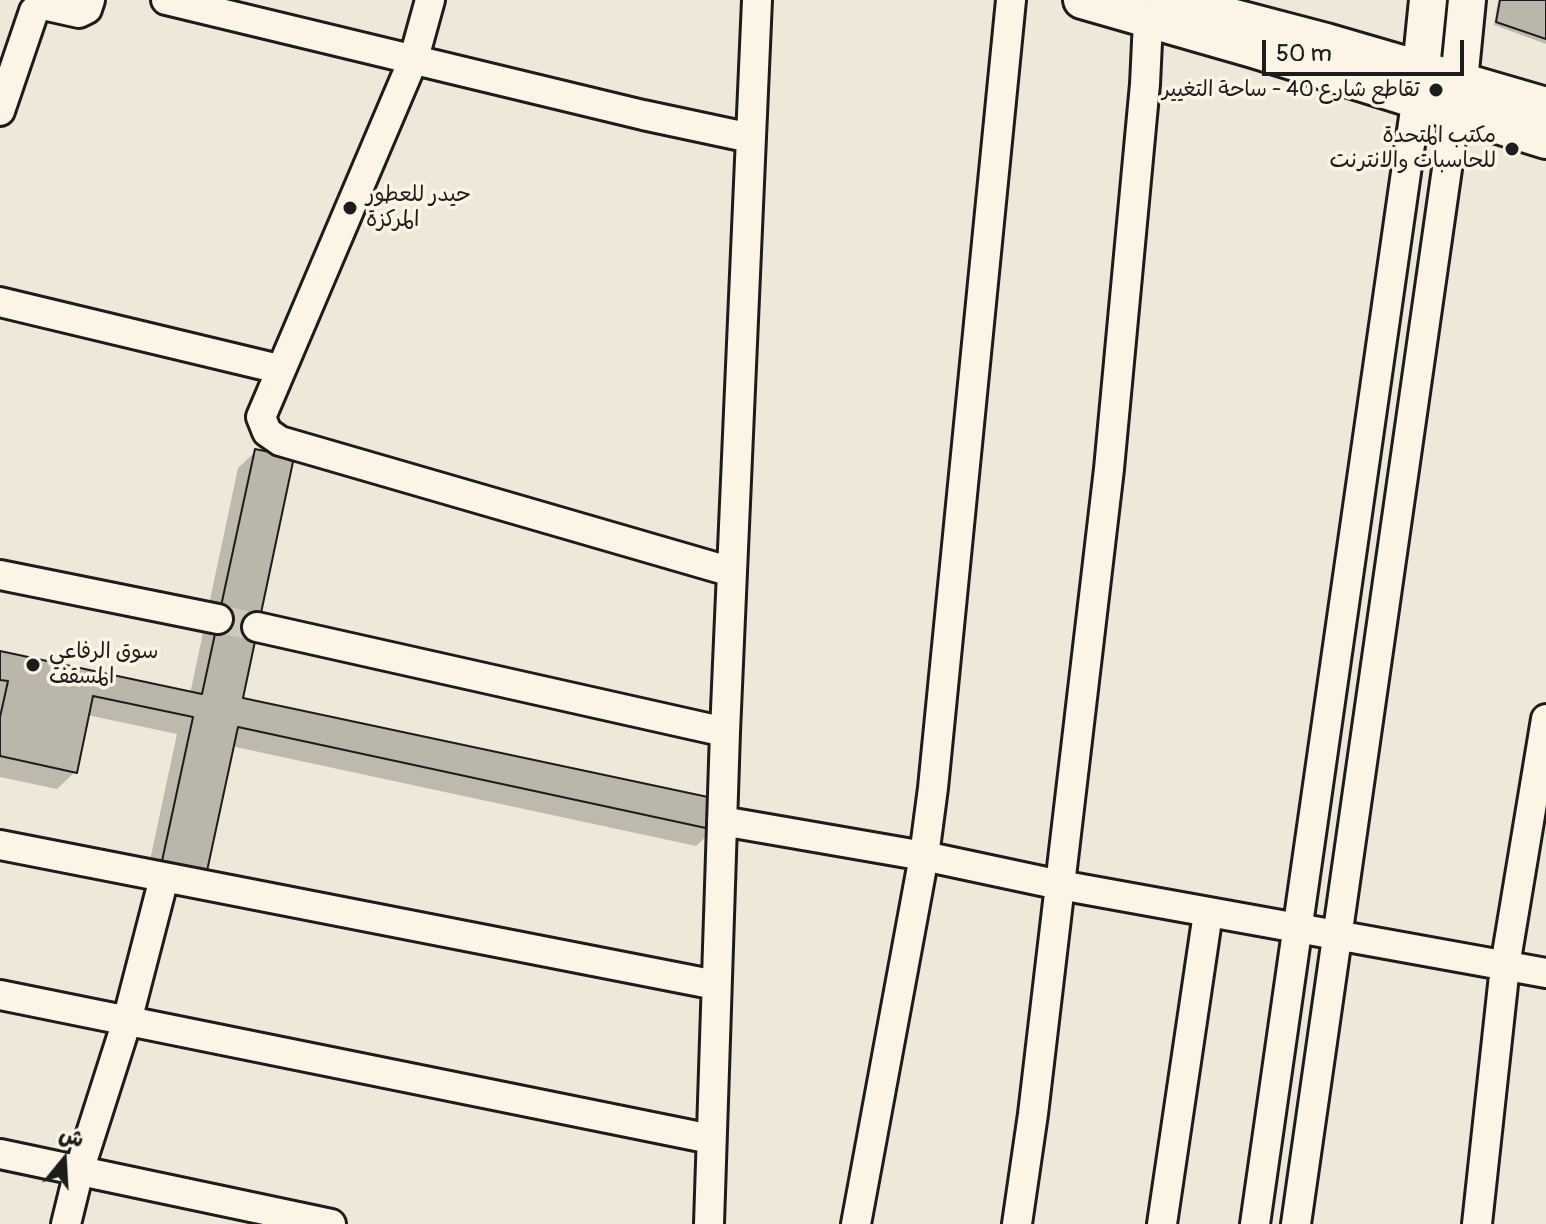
<!DOCTYPE html>
<html>
<head>
<meta charset="utf-8">
<style>
  body { margin:0 }
  #map { position:relative; width:1546px; height:1224px; overflow:hidden; background:#eee8d9; font-family:Pangolin,"Playpen Sans Arabic",sans-serif }
  canvas { display:block }
  .north { position:absolute; left:24px; top:1120px; width:80px; height:80px; -webkit-text-stroke:6px #fcf5e5; paint-order:stroke; rotate:18deg; font-size:22px; font-weight:700; line-height:32px; text-align:center; color:#1c1c1c }
  .north::after { content:''; display:block; margin:auto; width:28px; height:36px; background:#1c1c1c; clip-path:polygon(50% 0,100% 100%,50% 72%,0 100%) }
  .scale { position:absolute; left:1262px; top:40px; width:202px; height:36px; box-sizing:border-box; border:4px solid #1c1c1c; border-top:0; padding-left:10px; font-size:24px; line-height:28px; white-space:nowrap; color:#1c1c1c; -webkit-text-stroke:6px #fcf5e5; paint-order:stroke }
</style>
</head>
<body>
<div id="map">
<canvas width="1546" height="1224"></canvas>
<div class="north">ش</div>
<div class="scale">50 m</div>
</div>
<script>
const c = document.querySelector('canvas').getContext('2d');
c.lineJoin = 'round';
function paint(path, color) { c.fillStyle = color; c.fill(path, 'evenodd'); }
const poly = rows => new Path2D(rows.map(r => 'M' + r).join(''));
function strokePath(path, color, width, dash) { c.strokeStyle = color; c.lineWidth = width; c.lineCap = dash ? 'butt' : 'round'; c.setLineDash(dash || []); c.stroke(path); }
function write(font, color, halo, rows, align = 'center') {
  c.font = font + ' Pangolin,"Playpen Sans Arabic",sans-serif'; c.lineWidth = 7; c.setLineDash([]); c.textBaseline = 'middle'; c.strokeStyle = halo; c.fillStyle = color; for (const [text, x, y, turn = 0] of rows) {
    c.save(); c.translate(x, y); c.rotate((+turn || 0) * Math.PI / 180); c.textAlign = isNaN(turn) ? turn : align; if (halo) c.strokeText(text, 0, 0); c.fillText(text, 0, 0); c.restore();
  }
}
const shadow = poly([
  [1498,0,1546,0,1546,44,1494,25],
  [256,451,240,699,714,829,696,846,231,746,205,870,187,888,146,879,177,734,87,715,75,772,57,789,0,777,0,653,190,694,238,468]
]);
const building = poly([
  [1500,0,1546,0,1546,39,1496,22,1500,0],
  [255,449,294,457,243,698,722,800,715,830,238,727,207,871,162,861,193,717,93,696,77,773,0,756,0,717,8,681,0,680,0,651,202,694,255,449]
]);
const minorTunnel = poly([
  [218,619,257,627]
]);
const minor = poly([
  [166,0,643,115,751,138],
  [430,0,414,58,261,417,267,432,280,441,732,572],
  [0,111,34,11,43,5,79,13,87,9,90,0],
  [0,302,279,369],
  [0,575,218,619],
  [257,627,725,732],
  [722,821,924,856,1060,885,1546,973],
  [0,845,716,985],
  [0,995,711,1139],
  [0,1154,331,1224],
  [66,1224,79,1171,127,1021,164,878],
  [709,1224,725,732,757,0],
  [856,1224,924,856,933,788,1011,0],
  [1017,1224,1033,1114,1109,469,1145,84,1148,21],
  [1162,1224,1208,913],
  [1255,1224,1419,82],
  [1296,1224,1458,92],
  [1477,1224,1505,966,1546,719]
]);
const major = poly([
  [1082,0,1253,49,1546,140],
  [1166,0,1326,42,1546,106],
  [1421,69,1428,0],
  [1459,81,1467,0]
]);
const markers = [
  [1436,90,8,"#1c1c1c"],
  [1512,149,8,"#1c1c1c"],
  [350,208,8,"#1c1c1c"],
  [33,665,8,"#1c1c1c"]
];
const poiNames = [
  ["تقاطع شارع 40 - ساحة التغيير",1420,90],
  ["مكتب المتحدة",1496,136],
  ["للحاسبات والانترنت",1496,161],
  ["حيدر للعطور",366,195,"left"],
  ["المركزة",366,220,"left"],
  ["سوق الرفاعي",49,652,"left"],
  ["المسقف",49,677,"left"]
];
paint(shadow, '#0003');
paint(building, '#bab6aa');
strokePath(building, '#1c1c1c', 2);
strokePath(minorTunnel, '#cec9bd', 28, [28, 14]);
strokePath(minor, '#1c1c1c', 34);
strokePath(major, '#1c1c1c', 42);
strokePath(minor, '#fcf5e5', 28);
strokePath(major, '#fcf5e5', 36);
for (const [x, y, r, color] of markers) { const dot = new Path2D(); dot.arc(x, y, r, 0, 2 * Math.PI); c.fillStyle = color; c.fill(dot); strokePath(dot, '#fcf5e5', 3); }
write('22px', '#1c1c1c', '#fcf5e5', poiNames, 'right');
</script>
</body>
</html>
